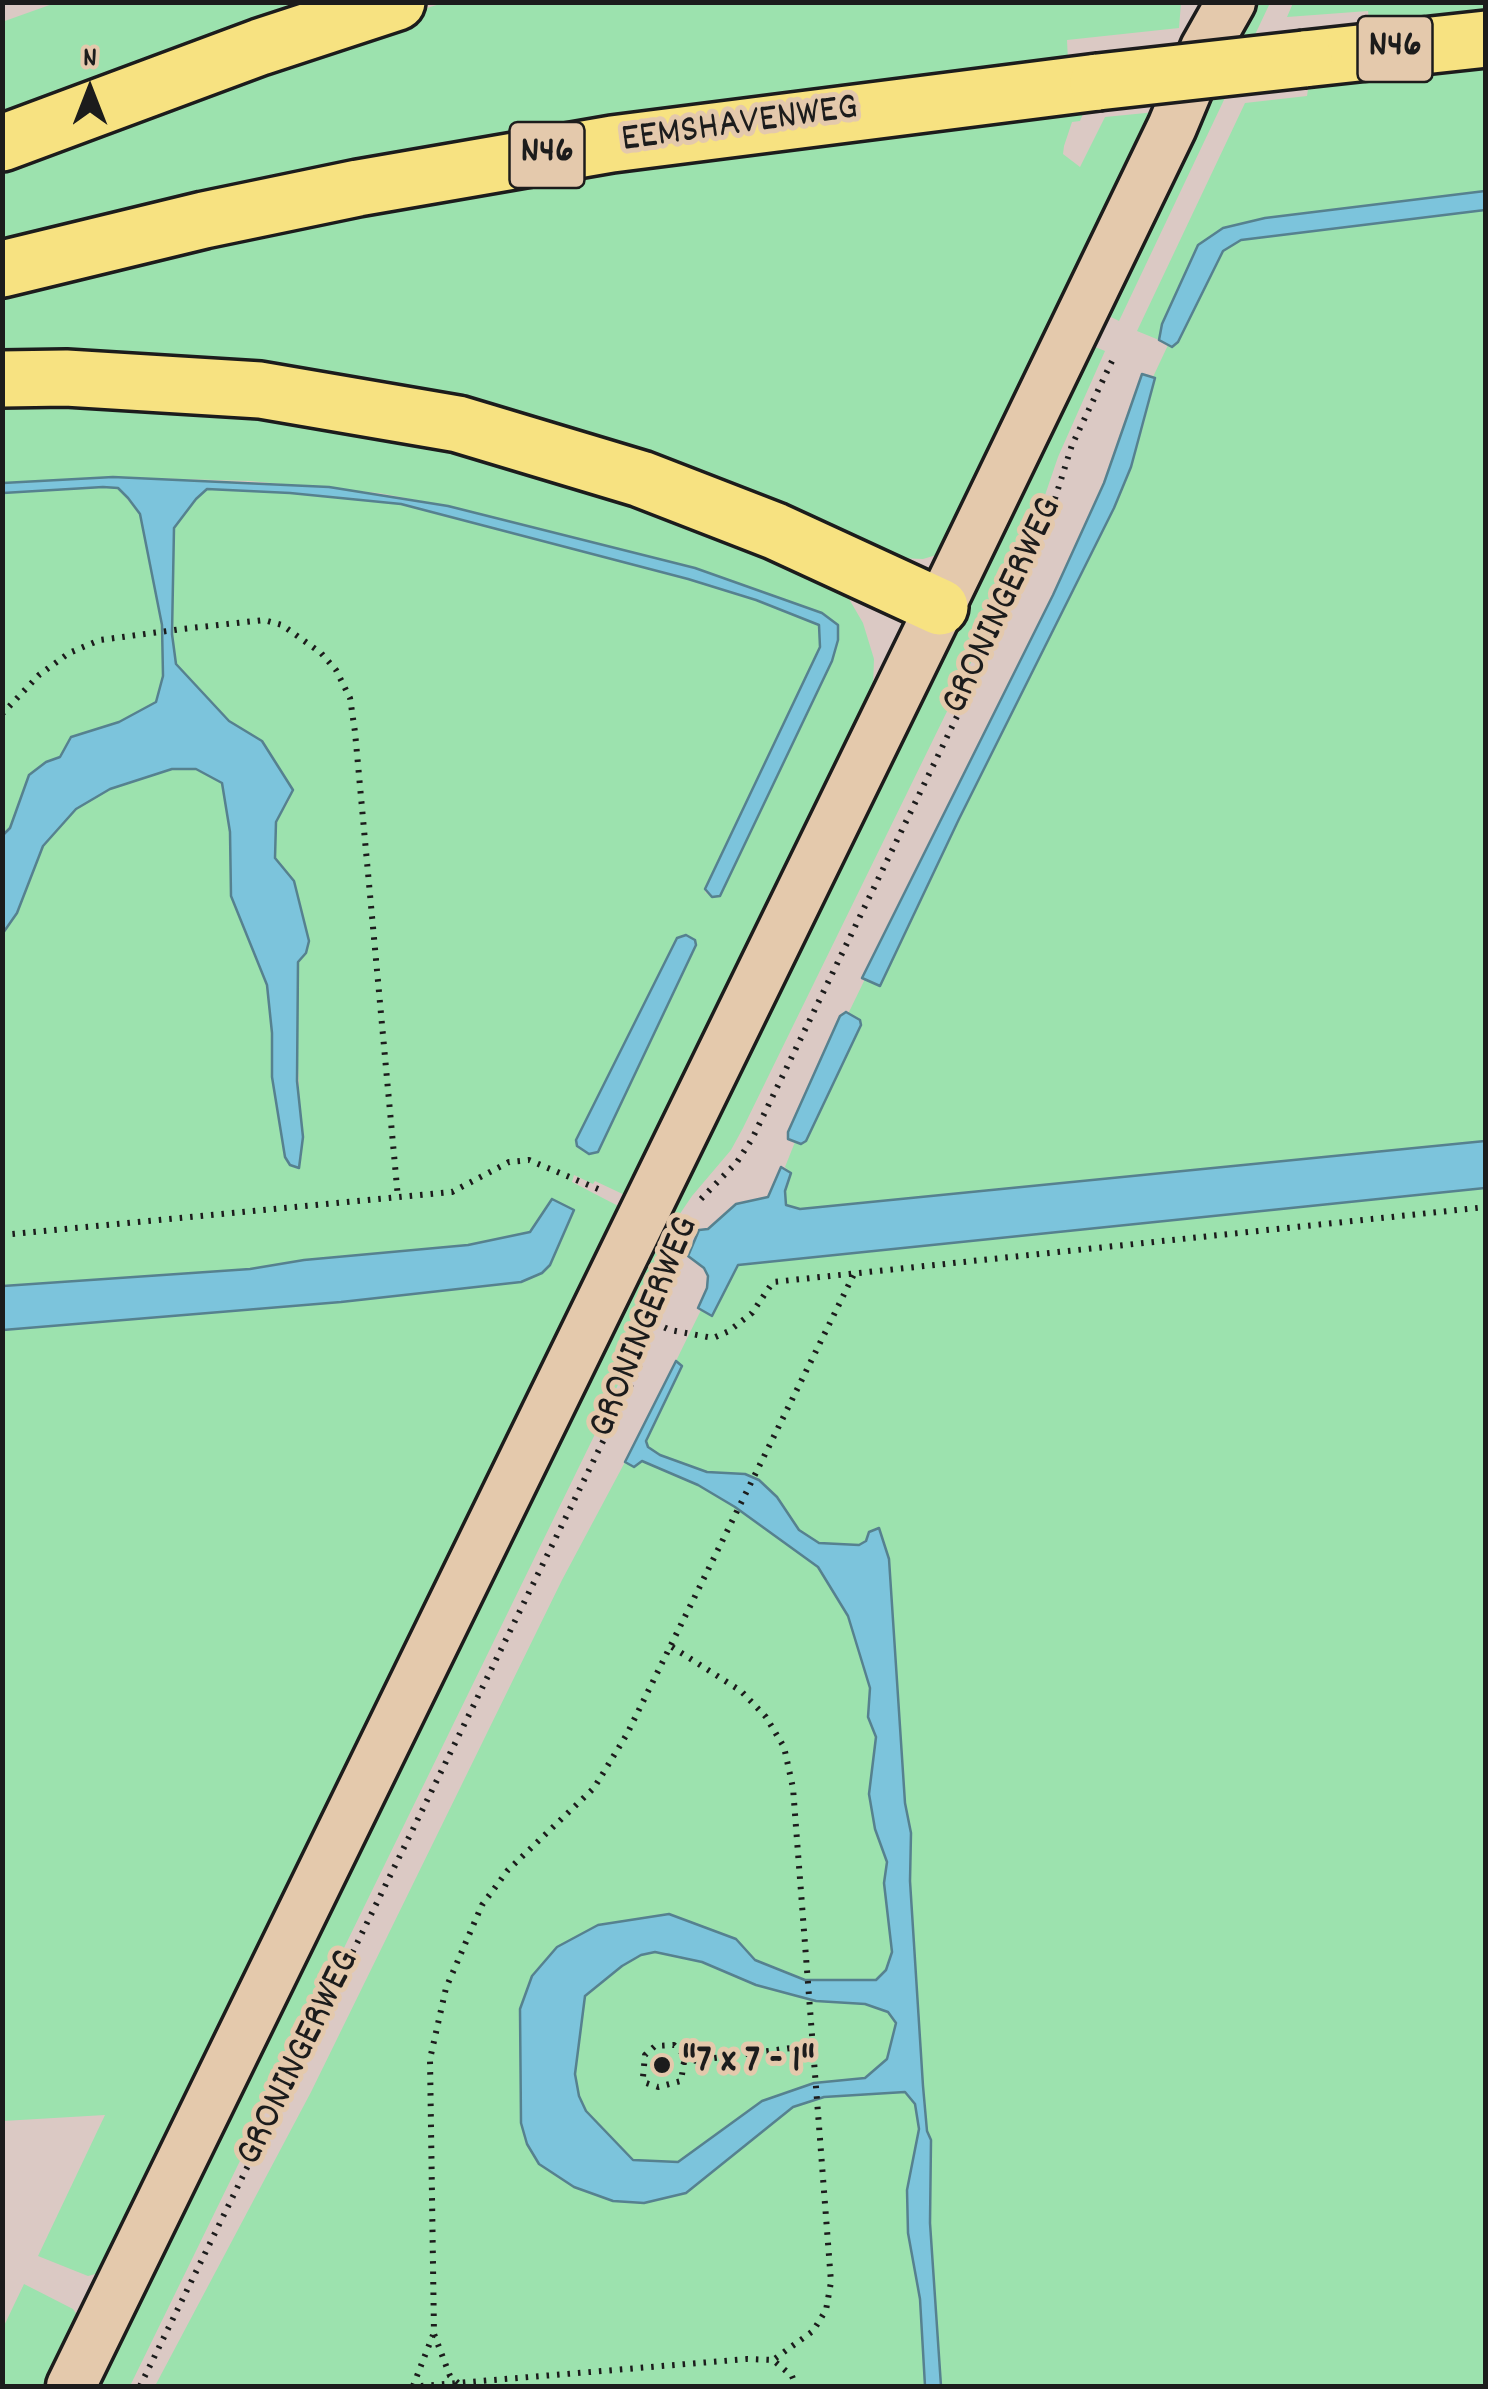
<!DOCTYPE html>
<html>
<head>
<meta charset="utf-8">
<style>
  body { margin:0 }
  #map { position:relative; width:1488px; height:2389px; overflow:hidden; background:#dbc9c4; font-family:Dekko,sans-serif }
  canvas { display:block }
  .frame { position:absolute; inset:0; border:5px solid #1c1c1c; pointer-events:none }
  .north { position:absolute; left:40px; top:40px; width:100px; height:100px; -webkit-text-stroke:8px #e4c9ac; paint-order:stroke; rotate:0deg; font-size:28px; font-weight:700; line-height:40px; text-align:center; color:#1c1c1c }
  .north::after { content:''; display:block; margin:auto; width:35px; height:45px; background:#1c1c1c; clip-path:polygon(50% 0,100% 100%,50% 72%,0 100%) }
</style>
</head>
<body>
<div id="map">
<canvas width="1488" height="2389"></canvas>
<div class="frame"></div>
<div class="north">N</div>
</div>
<script>
const c = document.querySelector('canvas').getContext('2d');
c.lineJoin = 'round';
function paint(path, color) { c.fillStyle = color; c.fill(path, 'evenodd'); }
const poly = rows => new Path2D(rows.map(r => 'M' + r).join(''));
function strokePath(path, color, width, dash) { c.strokeStyle = color; c.lineWidth = width; c.lineCap = dash ? 'butt' : 'round'; c.setLineDash(dash || []); c.stroke(path); }
function write(font, color, halo, rows, align = 'center') {
  c.font = font + ' Dekko,sans-serif'; c.lineWidth = 10; c.setLineDash([]); c.textBaseline = 'middle'; c.strokeStyle = halo; c.fillStyle = color; for (const [text, x, y, turn = 0] of rows) {
    c.save(); c.translate(x, y); c.rotate((+turn || 0) * Math.PI / 180); c.textAlign = isNaN(turn) ? turn : align; if (halo) c.strokeText(text, 0, 0); c.fillText(text, 0, 0); c.restore();
  }
}
const green = poly([
  [58,2,355,3,3,128,2,22],
  [443,3,1181,3,1179,28,1067,40,1068,61,640,113,466,142,319,168,3,242,2,157,270,57],
  [1246,3,1270,3,1119,321,1111,317,1107,308,1226,71],
  [1293,3,1485,3,1485,13,1370,26,1368,11,1287,17],
  [1485,69,1485,191,1265,218,1223,228,1198,245,1162,324,1159,340,1137,331,1245,103,1307,96,1308,89],
  [1156,112,943,553,923,559,898,558,740,502,3,364,3,297,343,217,501,189,786,148,1083,114,1080,121,1072,122,1064,146,1063,154,1080,167,1105,117],
  [1485,210,1485,1141,800,1209,786,1206,785,1191,791,1173,785,1167,795,1142,801,1144,860,1020,848,1014,865,979,880,986,959,819,1114,508,1143,427,1155,379,1153,377,1168,345,1172,347,1178,342,1223,251,1241,240,1264,235],
  [1095,347,1105,351,1058,457,1027,548,743,1128,731,1150,692,1196,675,1221,664,1215,1088,350],
  [3,392,292,407,635,490,845,592,863,623,874,659,873,687,859,724,629,1197,595,1181,593,1184,574,1175,572,1182,624,1209,103,2272,88,2276,38,2256,105,2115,3,2121,3,1330,341,1302,521,1282,552,1199,530,1232,468,1245,304,1260,250,1269,3,1286,3,933,17,913,43,846,76,809,110,789,172,769,196,769,222,783,230,832,231,896,267,985,272,1033,272,1077,285,1157,290,1165,302,1157,296,1019,298,962,306,953,309,941,294,881,275,858,276,822,290,799,281,772,262,742,229,721,176,664,172,634,174,528,187,507,206,489,290,493,401,504,688,579,756,600,819,625,820,647,705,892,712,897,720,896,832,661,838,640,837,625,695,568,448,506,379,493,250,481,113,477,3,483],
  [685,935,589,1154,577,1147,577,1140,677,938],
  [103,487,118,488,140,514,162,625,163,676,156,702,120,722,71,737,60,757,46,762,29,775,10,828,3,835,3,493],
  [1485,1188,1485,2386,941,2386,930,2223,931,2140,927,2131,923,2086,910,1881,911,1833,905,1803,889,1559,879,1529,859,1545,819,1543,799,1530,777,1497,745,1474,707,1472,660,1455,648,1447,646,1441,682,1366,676,1361,701,1310,712,1316,738,1265],
  [659,1223,670,1230,657,1266,647,1314,635,1348,597,1430,130,2386,91,2386],
  [642,1461,698,1485,735,1507,818,1567,848,1617,870,1688,868,1717,876,1737,869,1794,875,1829,887,1862,884,1883,892,1952,886,1970,876,1980,805,1980,755,1960,736,1939,669,1914,532,1976,520,2009,521,2123,539,2164,574,2187,613,2201,664,2199,686,2193,793,2107,824,2097,905,2092,915,2104,919,2129,907,2190,908,2233,920,2299,925,2386,155,2386,311,2092,562,1580,625,1462,634,1467],
  [655,1952,702,1962,756,1985,797,1996,816,2001,865,2004,889,2012,896,2023,887,2059,865,2078,814,2083,761,2101,678,2162,633,2160,586,2111,579,2097,575,2074,585,1996,622,1966,641,1955],
  [24,2284,73,2309,77,2315,78,2326,48,2386,3,2386,2,2330]
]);
const water = poly([
  [1485,191,1485,210,1241,240,1223,251,1178,342,1172,347,1159,340,1162,324,1198,245,1223,228,1265,218,1485,191],
  [1142,374,1155,378,1131,467,1114,508,959,819,880,986,862,978,1053,595,1104,483,1142,374],
  [113,477,329,487,448,506,695,568,822,613,838,625,838,640,832,661,720,896,712,897,705,889,820,647,819,625,756,600,688,579,401,504,290,493,207,489,196,499,174,528,172,634,176,664,229,721,262,741,293,790,276,822,275,858,294,881,309,941,306,953,298,962,297,1081,303,1137,299,1168,290,1165,285,1157,272,1077,272,1033,267,985,231,896,230,832,222,783,196,769,172,769,110,789,76,809,43,846,17,913,3,933,3,835,10,828,29,775,46,762,60,757,71,737,119,722,156,702,163,676,162,625,140,514,128,498,118,488,103,487,3,493,3,483,113,477],
  [686,935,695,940,696,945,598,1152,589,1154,577,1146,576,1140,677,938,686,935],
  [846,1012,860,1020,861,1025,806,1141,801,1144,788,1139,788,1132,840,1016,846,1012],
  [1485,1141,1485,1188,738,1265,712,1316,698,1308,707,1288,708,1276,704,1268,688,1256,699,1230,708,1229,736,1204,768,1197,781,1167,791,1173,785,1191,786,1205,800,1209,1485,1141],
  [552,1199,574,1210,550,1265,542,1273,521,1282,341,1302,3,1330,3,1286,250,1269,304,1260,468,1245,530,1232,552,1199],
  [676,1361,682,1366,646,1441,648,1447,660,1455,707,1472,745,1474,759,1480,777,1497,799,1530,819,1543,859,1545,866,1541,869,1532,879,1528,889,1559,905,1803,911,1833,910,1881,923,2086,927,2131,931,2140,930,2223,941,2386,925,2386,920,2299,908,2233,907,2190,919,2129,915,2104,905,2092,824,2097,793,2107,686,2193,644,2203,613,2201,574,2187,539,2164,527,2144,521,2123,520,2009,532,1976,557,1947,598,1925,669,1914,736,1939,755,1960,805,1980,876,1980,886,1970,892,1952,884,1883,887,1862,875,1829,869,1794,876,1737,868,1717,870,1688,848,1616,818,1567,735,1507,698,1485,642,1461,634,1467,625,1462,676,1361],
  [655,1952,702,1962,756,1985,797,1996,816,2001,865,2004,888,2012,896,2023,887,2059,865,2078,814,2083,762,2101,678,2162,633,2160,586,2111,579,2096,575,2074,585,1996,622,1966,641,1955,655,1952]
]);
const path = poly([
  [2,714,39,675,69,653,100,640,182,629,264,620,282,625,321,653,336,670,350,698,355,732,398,1198],
  [701,1199,737,1162,752,1139,1013,601,1046,527,1072,445,1112,361],
  [2,1235,452,1192,509,1162,529,1160,605,1192],
  [655,1323,670,1330,713,1338,729,1331,752,1313,773,1282,1486,1207],
  [672,1647,741,1691,766,1717,784,1747,793,1788,831,2282,826,2310,813,2331,773,2360],
  [684,2062,681,2081,658,2087,646,2083,643,2077,645,2055,655,2046,674,2045,682,2053,684,2062,814,2045],
  [458,2383,450,2376,434,2334,430,2059,446,1988,482,1905,508,1870,594,1788,627,1734,855,1272],
  [140,2386,637,1372,655,1323,664,1277],
  [413,2386,433,2335],
  [421,2386,747,2359,773,2360,792,2376,796,2386]
]);
const secondary = poly([
  [71,2386,940,607,1172,127,1205,48,1231,2]
]);
const highway = poly([
  [1304,59,1486,39],
  [2,143,260,47,397,2],
  [2,269,204,220,358,188,612,144,1098,82],
  [2,379,66,378,260,390,458,424,641,479,775,531,940,607]
]);
const highwayBridge = poly([
  [1098,82,1304,59]
]);
const markers = [
  [662,2065,10,"#1c1c1c"]
];
const shields = [
  [1395,49,75],
  [547,155,75]
];
const shieldNames = [
  ["N46",1395,49],
  ["N46",547,155]
];
const streetNames = [
  ["EEMSHAVENWEG",740,127,-8],
  ["GRONINGERWEG",1005,607,-65],
  ["GRONINGERWEG",647,1328,-68],
  ["GRONINGERWEG",301,2059,-64]
];
const poiNames = [
  ["\"7 x 7 - 1\"",682,2065]
];
paint(green, '#9ce2ae');
paint(water, '#7cc4dc');
strokePath(water, '#56818f', 2.5);
strokePath(secondary, '#1c1c1c', 55);
strokePath(highway, '#1c1c1c', 62);
strokePath(path, '#1c1c1c', 6, [2.5, 8]);
strokePath(secondary, '#e4c9ac', 48);
strokePath(highway, '#f7e281', 55);
strokePath(highwayBridge, '#1c1c1c', 62, []);
strokePath(highwayBridge, '#f7e281', 55);
for (const [x, y, r, color] of markers) { const dot = new Path2D(); dot.arc(x, y, r, 0, 2 * Math.PI); c.fillStyle = color; c.fill(dot); strokePath(dot, '#e4c9ac', 4); }
for (const [x, y, w] of shields) { const box = new Path2D(); box.roundRect(x - w / 2, y - 33, w, 66, 8); c.fillStyle = '#e4c9ac'; c.fill(box); strokePath(box, '#1c1c1c', 2.5); }
write('bold 38px', '#1c1c1c', null, shieldNames);
write('40px', '#1c1c1c', '#e4c9ac', streetNames);
write('bold 40px', '#1c1c1c', '#e4c9ac', poiNames, 'left');
</script>
</body>
</html>
